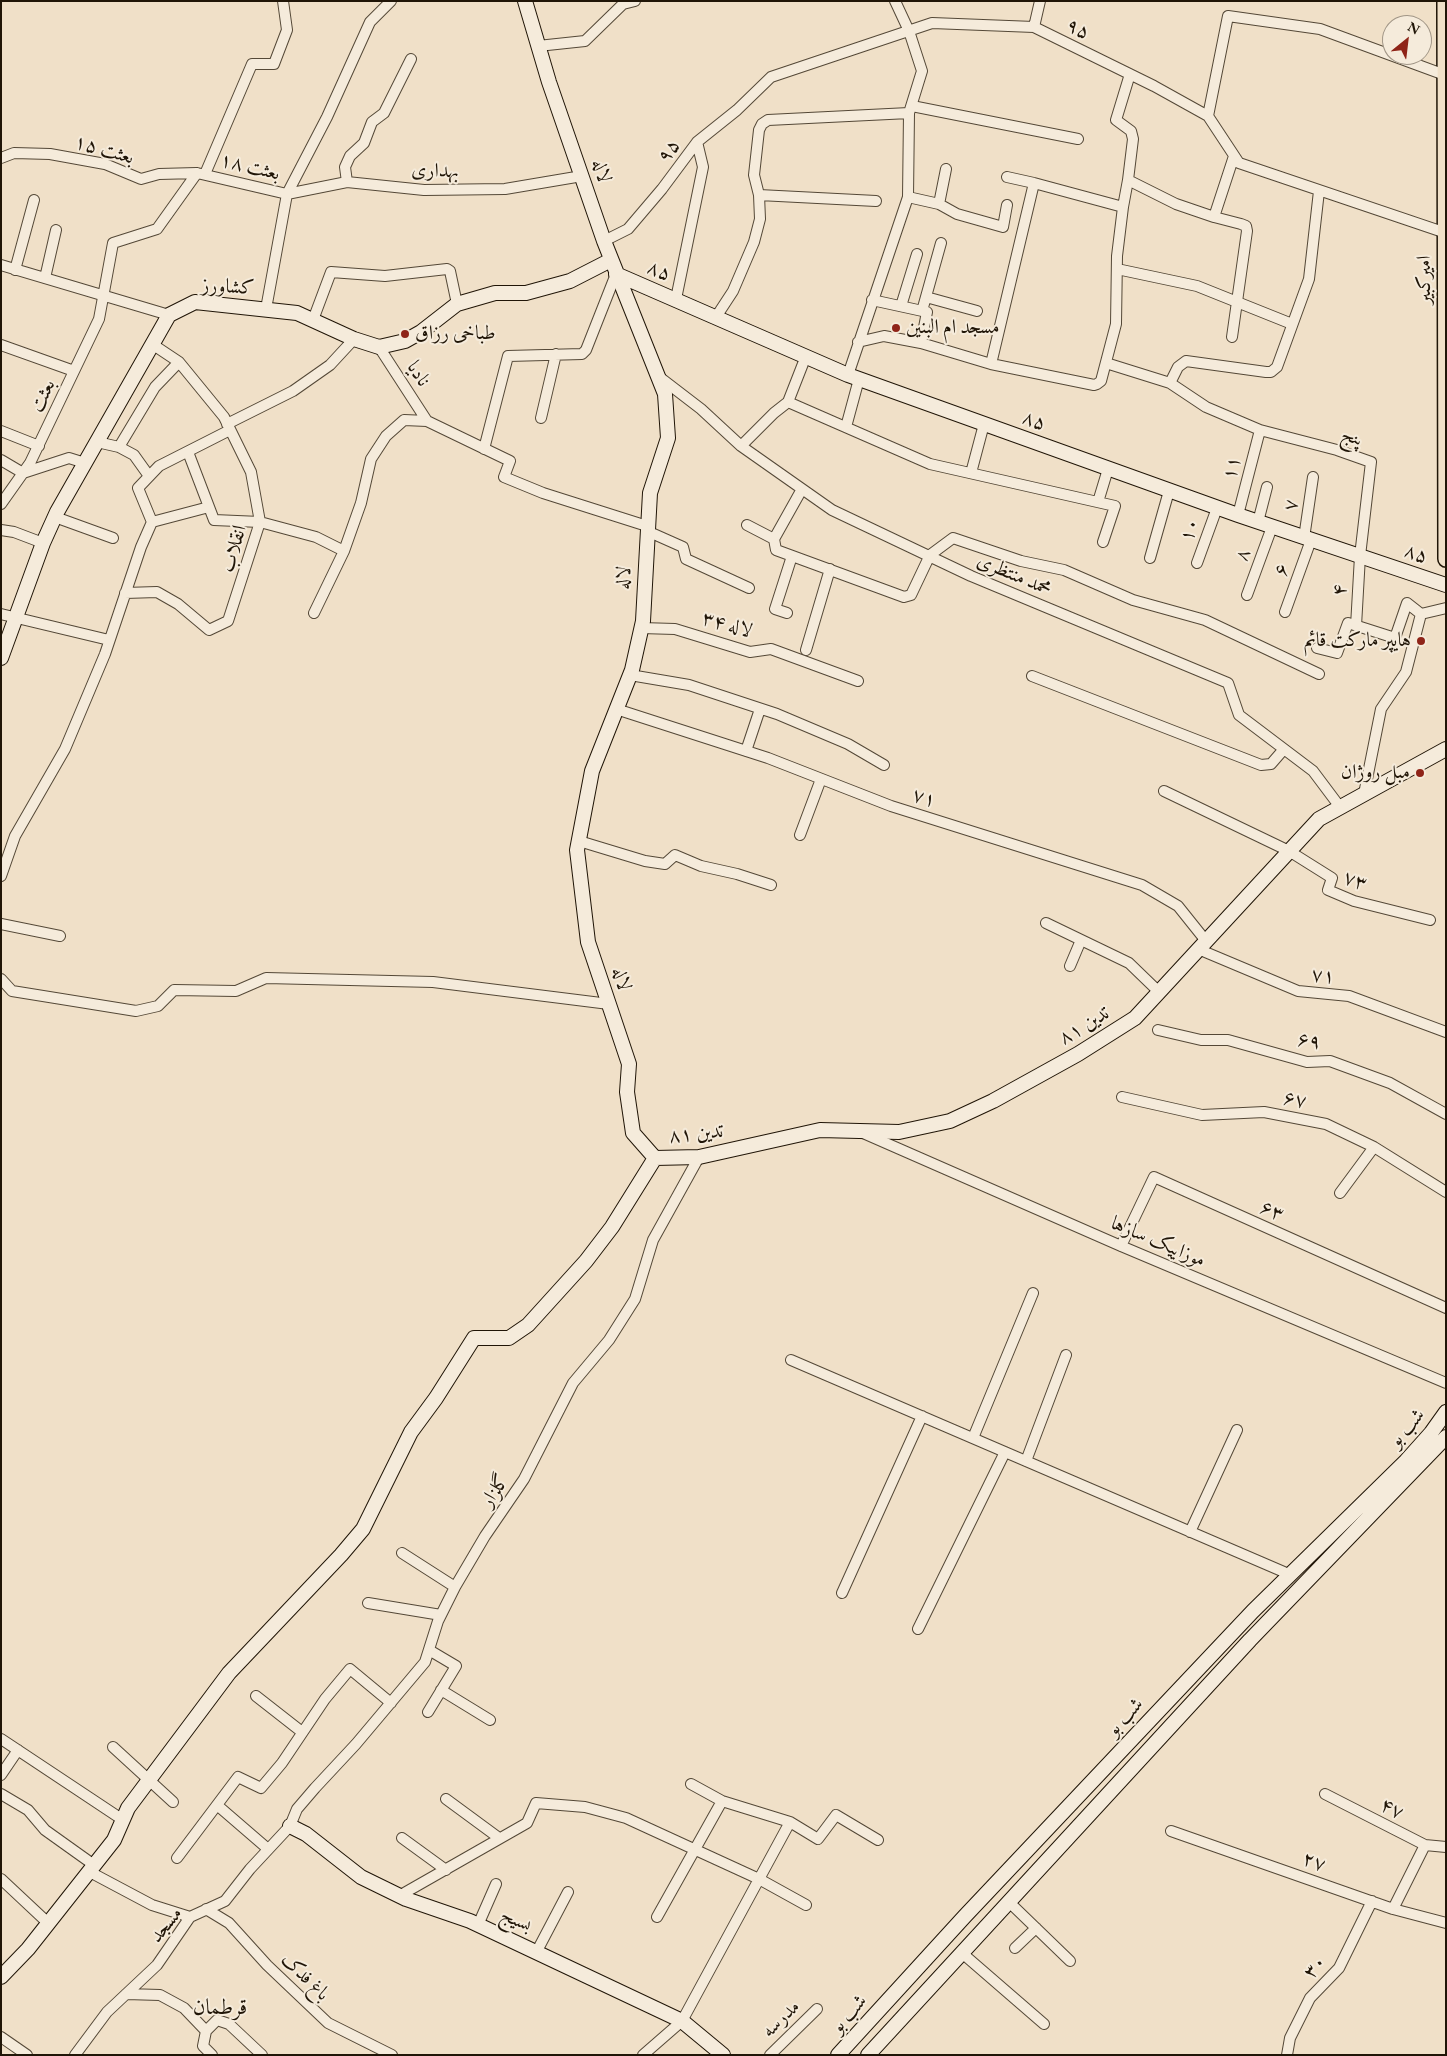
<!DOCTYPE html>
<html>
<head>
<meta charset="utf-8">
<style>
  body { margin:0 }
  #map { position:relative; width:1447px; height:2056px; overflow:hidden; background:#f0e0c8; font-family:"EB Garamond",serif }
  canvas { display:block }
  .frame { position:absolute; inset:0; border:2px solid #201507; pointer-events:none }
  .north { position:absolute; left:1382px; top:15px; width:50px; height:50px; box-sizing:border-box; background:#f5ebdb; border:1px solid #a09586; border-radius:50%; rotate:29deg; font-size:14px; font-weight:700; line-height:20px; text-align:center; color:#201507 }
  .north::after { content:''; display:block; margin:auto; width:18px; height:22px; background:#8f2418; clip-path:polygon(50% 0,100% 100%,50% 72%,0 100%) }
</style>
</head>
<body>
<div id="map">
<canvas width="1447" height="2056"></canvas>
<div class="frame"></div>
<div class="north">N</div>
</div>
<script>
const c = document.querySelector('canvas').getContext('2d');
c.lineJoin = 'round';
const poly = rows => new Path2D(rows.map(r => 'M' + r).join(''));
function strokePath(path, color, width, dash) { c.strokeStyle = color; c.lineWidth = width; c.lineCap = dash ? 'butt' : 'round'; c.setLineDash(dash || []); c.stroke(path); }
function write(font, color, halo, rows, align = 'center') {
  c.font = font + ' "EB Garamond",Amiri,serif'; c.lineWidth = 4; c.setLineDash([]); c.textBaseline = 'middle'; c.strokeStyle = halo; c.fillStyle = color; for (const [text, x, y, turn = 0] of rows) {
    c.save(); c.translate(x, y); c.rotate((+turn || 0) * Math.PI / 180); c.textAlign = isNaN(turn) ? turn : align; if (halo) c.strokeText(text, 0, 0); c.fillText(text, 0, 0); c.restore();
  }
}
const street = poly([
  [1034,27,1040,1],
  [538,46,585,41,623,4,635,1],
  [1130,74,1116,120,1131,131,1133,139,1128,180,1176,204,1214,217],
  [912,106,1078,139],
  [1208,116,1228,16,1320,29,1445,75],
  [1,158,14,153,50,154,105,164,141,179,159,174,197,173],
  [205,174,252,64,274,64,287,30,283,1],
  [347,182,345,167,350,156,364,143,372,122,384,113,411,59],
  [1034,183,1123,207,1128,180],
  [1319,191,1309,279,1277,367,1271,372,1266,372,1186,361,1178,367,1170,383,1206,407,1260,430,1337,450,1371,462,1360,556,1356,626],
  [759,195,876,201],
  [908,197,939,204,957,214,1003,227,1007,205],
  [939,204,946,169],
  [604,241,628,229,662,189,697,142,737,110,771,77,932,23,1034,27,1154,86,1208,116,1239,163,1446,233],
  [1,265,169,315],
  [1117,269,1197,286,1292,324],
  [15,270,34,200],
  [45,278,56,230],
  [926,297,977,311],
  [676,299,703,167,697,142],
  [872,300,927,312,921,343],
  [901,306,917,254],
  [266,309,287,194,327,117,370,22,391,1],
  [922,311,941,243],
  [716,317,733,291,754,242,760,219,759,195,754,175,759,130,762,124,768,120,909,113],
  [313,320,331,272,385,276,447,269,450,271,457,304],
  [1232,337,1247,231,1246,226,1241,224,1214,217,1234,156],
  [858,342,884,336,921,343,991,364,1094,385,1097,384,1101,381,1116,324,1117,256,1123,207],
  [1,345,74,371],
  [379,347,427,421],
  [1106,363,1170,383],
  [991,364,1034,183,1007,177],
  [848,375,908,197,909,113,922,71,909,31,895,1],
  [658,376,701,409,741,446,832,510,971,576,1228,683,1239,715,1313,771,1340,807],
  [788,402,930,464,1115,506,1103,542],
  [541,418,556,354],
  [227,424,293,391,330,365,354,339],
  [846,427,859,379],
  [1,431,39,446],
  [97,442,119,447,134,455,149,476],
  [741,446,774,413,788,402,806,356],
  [119,447,155,387,179,362],
  [484,449,508,356,582,354,586,350,616,274],
  [188,452,214,520,260,522,316,537,344,551],
  [1,460,23,473,69,458,85,463],
  [971,473,984,424],
  [1098,502,1108,469],
  [1,504,30,463,99,319,113,243,157,229,197,173,287,194,347,182,424,190,505,189,582,176],
  [1238,515,1260,430],
  [55,517,113,538],
  [152,522,209,507],
  [1258,522,1267,487],
  [747,525,774,539,776,550,904,597,911,595,930,555,953,538,1021,561,1064,570,1133,600,1205,620,1319,674],
  [1,530,14,532,43,543],
  [647,531,683,547,686,559,749,588],
  [1304,538,1313,477],
  [774,539,802,489],
  [1150,558,1169,491],
  [1197,563,1217,508],
  [125,593,157,592,178,604,209,630,228,621,260,522,251,472,224,417,179,362,152,344],
  [1247,595,1272,527],
  [1285,612,1311,540],
  [314,613,344,551,361,503,371,459,386,436,404,420,427,421,510,461,504,477,543,493,647,526],
  [787,613,775,609,792,556],
  [1,614,109,640],
  [641,628,675,629,750,652,771,649,858,681],
  [1317,648,1337,653,1348,623,1395,638,1407,603,1421,614],
  [806,650,830,569],
  [630,675,689,685,777,714,848,744,884,765],
  [1032,676,1261,765,1271,764,1284,749],
  [616,709,768,758,891,806,1142,885,1178,906,1206,941],
  [746,751,760,709],
  [1164,791,1289,851,1332,878,1328,890,1354,901,1430,920],
  [1364,794,1381,709,1406,672,1421,614,1446,608],
  [800,835,821,779],
  [579,841,645,861,665,864,675,855,701,866,737,874,771,885],
  [1,876,15,836,65,749,105,654,141,547,152,522,138,488,159,466,230,430],
  [1046,923,1129,963,1159,992],
  [1,924,60,936],
  [1198,949,1298,991,1349,996,1446,1032],
  [1070,966,1081,940],
  [1,979,12,991,136,1011,158,1006,174,990,236,991,266,978,433,982,609,1004],
  [1158,1030,1201,1040,1228,1040,1307,1062,1330,1061,1390,1083,1446,1114],
  [1122,1097,1202,1115,1264,1112,1326,1124,1374,1147,1446,1192],
  [863,1133,1121,1246,1446,1383],
  [1340,1193,1374,1147],
  [1121,1246,1154,1177,1446,1308],
  [791,1360,1291,1575],
  [973,1438,1033,1293],
  [1026,1461,1066,1355],
  [1190,1532,1237,1430],
  [402,1553,455,1587],
  [842,1593,922,1416],
  [368,1603,441,1615],
  [918,1629,1005,1452],
  [441,1690,490,1720],
  [256,1696,302,1732],
  [428,1712,456,1666,429,1650],
  [1,1739,123,1820],
  [113,1747,173,1802],
  [1,1775,18,1750],
  [691,1784,722,1801,790,1822,818,1839,836,1815,878,1840],
  [1,1794,28,1810,45,1830,94,1865],
  [1325,1794,1425,1845,1446,1847],
  [446,1799,499,1838],
  [217,1805,268,1849],
  [1171,1831,1393,1909,1446,1923],
  [402,1838,446,1870],
  [177,1858,238,1777,261,1788,282,1763,325,1699,350,1669,391,1703],
  [88,1871,152,1905,190,1917],
  [1,1879,48,1923],
  [399,1896,527,1823,536,1803,585,1807,626,1818,759,1879,806,1905],
  [1009,1902,1070,1961],
  [206,1909,229,1923,267,1965,328,2023,392,2055],
  [1393,1909,1425,1845],
  [657,1917,722,1801],
  [478,1925,496,1884],
  [1015,1948,1036,1928],
  [537,1951,568,1892],
  [962,1953,1044,2024],
  [126,1994,160,1995,184,2008,206,2031],
  [1,2037,27,2055],
  [75,2055,107,2012,157,1965,190,1917,225,1901,250,1869,290,1826,297,1809,315,1788,356,1744,425,1662,438,1621,455,1587,485,1536,524,1479,573,1383,609,1340,635,1299,653,1240,699,1157],
  [212,2055,203,2046,206,2031,217,2020,229,2024,262,2055],
  [643,2055,682,2021,790,1822],
  [770,2055,817,2009],
  [1287,2055,1290,2038,1310,1998,1339,1968,1372,1901]
]);
const secondary = poly([
  [525,1,549,82,604,241,665,394,668,438,650,493,643,621,632,670,592,771,577,850,588,942,629,1064,627,1092,633,1133,655,1158],
  [616,274,848,375,1238,515,1446,585],
  [1,658,43,543,57,512,169,315,195,302,297,313,354,339,379,347,405,341,421,332,457,304,495,293,526,293,570,281,611,260],
  [655,1158,699,1157,820,1130,899,1132,950,1121,993,1101,1078,1054,1135,1018,1319,819,1446,749],
  [290,1826,306,1834,361,1877,406,1899,470,1921,682,2021,723,2055],
  [1,1977,28,1949,114,1840,128,1808,229,1673,341,1555,363,1529,411,1432,436,1398,474,1338,509,1338,528,1325,586,1261,612,1227,655,1158],
  [838,2055,965,1916,1253,1611,1406,1461,1431,1433,1446,1412],
  [868,2055,1250,1640,1446,1437]
]);
const primary = poly([
  [1445,1,1446,559]
]);
const markers = [
  [896,328,5,"#8f2418"],
  [405,334,5,"#8f2418"],
  [1421,641,5,"#8f2418"],
  [1420,773,5,"#8f2418"]
];
const streetNames = [
  ["۹۵",1078,29,26],
  ["بعثت ۱۵",104,150,16],
  ["۹۵",669,151,-54],
  ["بعثت ۱۸",250,167,14],
  ["بهداری",435,171,2],
  ["لاله",601,171,71],
  ["۸۵",659,271,23],
  ["امیرکبیر",1425,280,-90],
  ["کشاورز",228,287,3],
  ["نادیا",418,374,57],
  ["بعثت",43,396,-65],
  ["۸۵",1034,421,20],
  ["پنج",1352,437,17],
  ["۱۱",1232,468,-75],
  ["۷",1291,505,-81],
  ["۱۰",1190,530,-70],
  ["انقلاب",234,549,-74],
  ["۸۵",1416,554,19],
  ["۸",1243,555,-70],
  ["۶",1282,570,-70],
  ["محمد منتظری",1014,575,23],
  ["لاله",624,578,-88],
  ["۴",1340,590,-87],
  ["لاله ۳۴",727,625,16],
  ["۷۱",924,798,17],
  ["۷۳",1355,881,20],
  ["۷۱",1323,976,6],
  ["لاله",621,979,71],
  ["تدین ۸۱",1084,1026,-31],
  ["۶۹",1309,1041,8],
  ["۶۷",1295,1100,11],
  ["تدین ۸۱",696,1134,-6],
  ["۶۳",1272,1211,24],
  ["موزاییک سازها",1158,1242,23],
  ["شب بو",1407,1428,-49],
  ["گلزار",495,1491,-56],
  ["شب بو",1125,1717,-47],
  ["۴۷",1392,1809,27],
  ["۲۷",1314,1862,19],
  ["بسیج",516,1920,24],
  ["مسجد",166,1925,-51],
  ["۳۰",1315,1967,-50],
  ["باغ فدک",305,1977,44],
  ["شب بو",849,2014,-48],
  ["مدرسه",781,2019,-44]
];
const poiNames = [
  ["مسجد ام البنین",906,328],
  ["طباخی رزاق",415,334],
  ["هایپر مارکت قائم",1411,641,"right"],
  ["مبل روژان",1410,773,"right"]
];
const quarterNames = [
  ["قرطمان",220,2008]
];
strokePath(street, '#544837', 12);
strokePath(secondary, '#201507', 16);
strokePath(primary, '#201507', 18);
strokePath(street, '#f5ebdb', 10);
strokePath(secondary, '#f5ebdb', 14);
strokePath(primary, '#f0e0c8', 15);
for (const [x, y, r, color] of markers) { const dot = new Path2D(); dot.arc(x, y, r, 0, 2 * Math.PI); c.fillStyle = color; c.fill(dot); strokePath(dot, '#f5ebdb', 2); }
write('20px', '#201507', '#f5ebdb', streetNames);
write('20px', '#201507', '#f5ebdb', poiNames, 'left');
write('22px', '#201507', '#f5ebdb', quarterNames);
</script>
</body>
</html>
